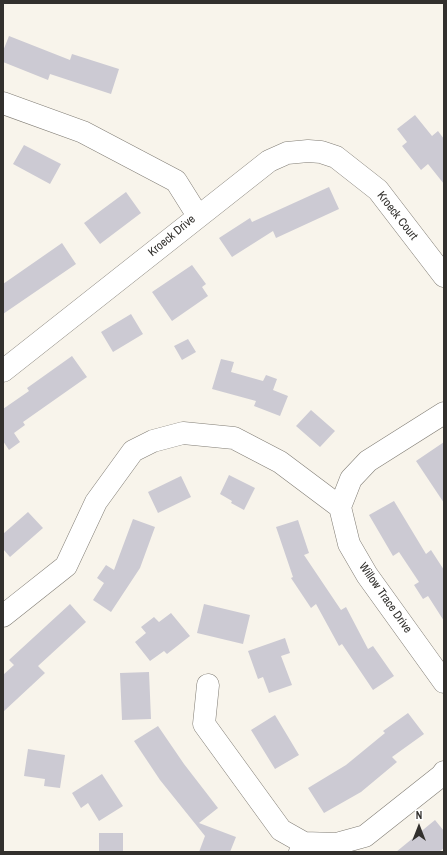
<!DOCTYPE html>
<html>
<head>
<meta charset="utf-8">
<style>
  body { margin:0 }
  #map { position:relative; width:447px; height:855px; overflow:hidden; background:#f8f4eb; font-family:"Archivo Narrow",sans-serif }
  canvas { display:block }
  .frame { position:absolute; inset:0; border:4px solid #32302d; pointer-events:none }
  .north { position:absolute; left:399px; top:807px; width:40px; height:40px; -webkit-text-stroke:3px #fff; paint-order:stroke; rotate:0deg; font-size:11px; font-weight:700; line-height:16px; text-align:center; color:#32302d }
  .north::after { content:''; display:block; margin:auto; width:14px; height:18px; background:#32302d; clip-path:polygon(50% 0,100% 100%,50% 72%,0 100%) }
</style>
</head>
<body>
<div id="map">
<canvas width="447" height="855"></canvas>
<div class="frame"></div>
<div class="north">N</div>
</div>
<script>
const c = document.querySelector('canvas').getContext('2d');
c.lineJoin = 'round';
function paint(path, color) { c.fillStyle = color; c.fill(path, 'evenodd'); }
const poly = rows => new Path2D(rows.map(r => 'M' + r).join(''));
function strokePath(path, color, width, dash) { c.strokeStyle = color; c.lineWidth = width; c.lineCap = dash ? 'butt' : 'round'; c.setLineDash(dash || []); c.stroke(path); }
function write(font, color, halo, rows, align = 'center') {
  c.font = font + ' "Archivo Narrow",sans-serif'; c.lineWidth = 4; c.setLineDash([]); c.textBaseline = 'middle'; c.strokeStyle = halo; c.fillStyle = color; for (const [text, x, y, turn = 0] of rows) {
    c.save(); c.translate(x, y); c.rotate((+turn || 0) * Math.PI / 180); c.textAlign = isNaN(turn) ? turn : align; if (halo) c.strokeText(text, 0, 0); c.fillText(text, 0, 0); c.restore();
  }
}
const building = poly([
  [9,36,70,60,72,54,119,69,111,94,50,74,48,80,3,62,3,51],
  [415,115,432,136,438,131,444,139,444,184,428,164,421,170,402,146,407,142,397,129],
  [24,145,61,164,50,184,13,164],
  [329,187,339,209,276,238,273,231,232,257,219,238,250,218,252,222],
  [126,192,141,213,100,244,84,223],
  [62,243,76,264,3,314,3,284],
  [192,265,206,284,202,287,208,296,172,321,152,292],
  [131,314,143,334,113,352,101,332],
  [188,339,196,352,182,360,174,346],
  [72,356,87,377,23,422,25,425,14,433,20,442,9,450,3,441,3,409,29,391,27,388],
  [221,359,234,362,231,372,263,381,266,375,277,379,273,390,288,396,280,416,254,406,256,401,212,389],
  [311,410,335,431,320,447,296,426],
  [444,442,444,503,416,461],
  [229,475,255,488,244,510,231,503,232,501,220,494],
  [181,476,191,497,158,513,148,492],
  [394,501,426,554,431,550,444,570,444,621,428,596,423,599,414,585,419,582,399,552,393,556,369,515],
  [28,512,43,528,10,557,3,549,3,534],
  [133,519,155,527,140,568,111,612,93,600,104,583,97,578,106,565,114,570],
  [298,520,309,553,304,555,341,610,346,607,368,649,373,646,394,676,373,690,342,644,339,646,316,604,311,608,291,578,293,577,276,527],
  [70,604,86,622,38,666,45,673,3,712,3,675,14,665,9,660],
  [204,604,250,615,243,644,197,633],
  [171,613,190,636,167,654,164,651,150,661,135,642,146,633,141,627,154,617,159,622],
  [285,638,290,653,281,656,292,685,269,693,263,677,258,679,248,651],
  [149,672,151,719,122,720,120,673],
  [408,713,424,734,392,757,397,762,361,792,324,813,308,788,346,765,385,733,383,731],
  [275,715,299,755,275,769,251,730],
  [158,726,184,764,218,808,199,823,236,837,230,852,199,852,205,836,160,780,134,741],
  [28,749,65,755,60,788,44,786,45,779,24,776],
  [102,774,123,806,99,821,88,803,81,808,72,793],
  [435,820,444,831,444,848,439,852,396,852],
  [99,833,123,833,123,852,99,852]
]);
const minor = poly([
  [3,103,83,132,176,181,198,216],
  [3,371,269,161,287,153,308,151,321,152,336,157,378,190,444,276],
  [340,507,349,544,367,575,444,682],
  [340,507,351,479,368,461,444,413],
  [3,616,66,566,96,502,133,451,153,441,183,433,234,438,280,462,340,507],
  [208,685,204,724,281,830,304,843],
  [300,852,304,843,336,844,365,836,442,775,444,772]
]);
const streetNames = [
  ["Kroeck Court",397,216,52],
  ["Kroeck Drive",172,236,-40],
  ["Willow Trace Drive",385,598,55]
];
paint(building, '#cccad3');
strokePath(minor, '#817d75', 23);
strokePath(minor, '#fff', 22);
write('12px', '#32302d', '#fff', streetNames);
</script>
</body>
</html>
